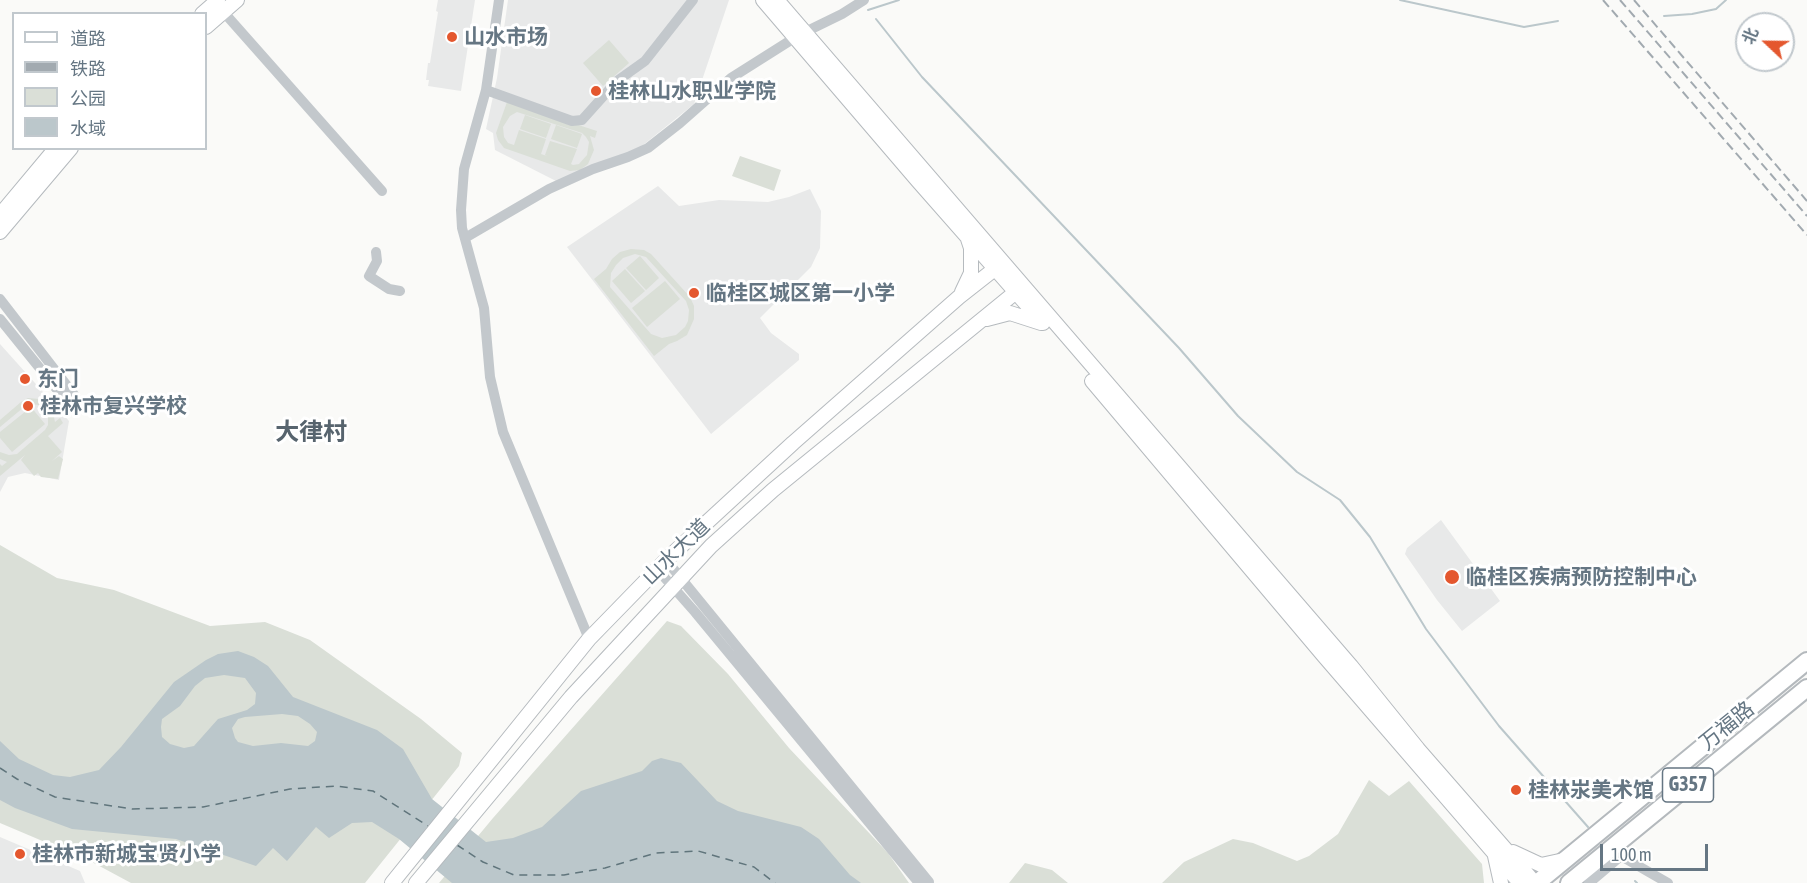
<!DOCTYPE html>
<html>
<head>
<meta charset="utf-8">
<style>
  body { margin:0 }
  #map { position:relative; width:1807px; height:883px; overflow:hidden; background:#fafaf8; font-family:"Asap Condensed","Noto Sans SC",sans-serif }
  canvas { display:block }
  .legend { position:absolute; left:12px; top:12px; width:195px; height:138px; box-sizing:border-box; background:#fff; border:2px solid #c1c8cd; margin:0; padding:8px 10px; list-style:none; font-size:18px; color:#657683 }
  .legend li { display:flex; align-items:center; gap:12px; height:30px }
  .legend b { width:30px; border:2px solid #c1c8cd }
  .north { position:absolute; left:1735px; top:12px; width:60px; height:60px; box-sizing:border-box; background:#fff; border:2px solid #c1c8cd; border-radius:50%; rotate:292deg; font-size:16px; font-weight:700; line-height:24px; text-align:center; color:#657683 }
  .north::after { content:''; display:block; margin:auto; width:21px; height:27px; background:#e4572e; clip-path:polygon(50% 0,100% 100%,50% 72%,0 100%) }
  .scale { position:absolute; left:1600px; top:844px; width:108px; height:27px; box-sizing:border-box; border:3px solid #657683; border-top:0; padding-left:8px; font-size:18px; line-height:21px; white-space:nowrap; color:#657683; -webkit-text-stroke:4px #fff; paint-order:stroke }
</style>
</head>
<body>
<div id="map">
<canvas width="1807" height="883"></canvas>
<ul class="legend">
<li><b style="height:8px;background:#fff"></b>道路</li>
<li><b style="height:8px;background:#a2aab0"></b>铁路</li>
<li><b style="height:16px;background:#dadfd7"></b>公园</li>
<li><b style="height:16px;background:#bbc7cb"></b>水域</li>
</ul>
<div class="north">北</div>
<div class="scale">100 m</div>
</div>
<script>
const c = document.querySelector('canvas').getContext('2d');
c.lineJoin = 'round';
function paint(path, color) { c.fillStyle = color; c.fill(path, 'evenodd'); }
const poly = rows => new Path2D(rows.map(r => 'M' + r).join(''));
function strokePath(path, color, width, dash) { c.strokeStyle = color; c.lineWidth = width; c.lineCap = dash ? 'butt' : 'round'; c.setLineDash(dash || []); c.stroke(path); }
function write(font, color, halo, rows, align = 'center') {
  c.font = font + ' "Asap Condensed","Noto Sans SC",sans-serif'; c.lineWidth = 6; c.setLineDash([]); c.textBaseline = 'middle'; c.strokeStyle = halo; c.fillStyle = color; for (const [text, x, y, turn = 0] of rows) {
    c.save(); c.translate(x, y); c.rotate((+turn || 0) * Math.PI / 180); c.textAlign = isNaN(turn) ? turn : align; if (halo) c.strokeText(text, 0, 0); c.fillText(text, 0, 0); c.restore();
  }
}
const built = poly([
  [438,0,475,0,461,91,428,86,429,80,426,80,428,63,430,63,438,12,436,11],
  [508,0,729,0,694,104,637,150,556,181,495,150,493,133,486,129,497,78],
  [658,186,679,206,719,200,768,202,789,197,810,189,821,211,820,248,811,267,760,318,771,333,799,354,799,360,711,434,567,247],
  [0,344,69,421,59,480,25,473,8,477,0,492],
  [1441,520,1500,601,1462,631,1437,600,1405,554,1407,548],
  [0,837,80,871,85,883,0,883]
]);
const green = poly([
  [609,40,629,63,603,86,583,63],
  [507,102,597,131,595,138,590,136,594,150,588,164,580,170,570,171,504,148,498,140,496,133],
  [517,112,582,133,586,137,589,142,587,155,579,164,573,165,571,164,577,149,550,141,545,155,547,156,508,143,504,137,503,127,510,116],
  [525,115,551,124,546,138,520,129],
  [556,125,582,134,577,148,551,139],
  [519,130,546,139,541,154,514,145],
  [740,156,781,170,774,191,732,176],
  [631,249,644,250,651,254,690,297,694,306,694,319,687,335,677,341,669,344,654,356,594,279,606,269,612,259,620,252],
  [635,254,646,257,686,301,689,310,688,321,685,327,676,335,662,338,651,334,610,287,611,273,616,265,623,258],
  [640,256,659,278,646,290,626,268],
  [625,269,645,291,631,303,612,281],
  [665,281,680,299,647,327,632,308],
  [28,398,39,399,47,403,52,408,55,422,60,418,63,423,48,436,62,452,52,461,59,456,63,459,58,479,41,477,38,473,34,476,21,460,25,455,0,476,0,464,2,466,7,462,0,459,0,452,9,455,17,454,45,430,48,425,48,417,45,410,39,405,30,404,24,407,0,427,0,420,21,402],
  [31,407,45,424,12,452,0,438,0,432],
  [0,545,57,578,114,590,210,626,265,622,310,640,421,719,462,753,459,766,365,883,131,883,92,862,0,823],
  [667,621,681,626,728,674,789,748,888,853,909,883,439,883,493,818],
  [1369,780,1389,796,1409,781,1482,864,1484,883,1162,883,1184,862,1233,839,1253,843,1297,861,1309,856,1338,834],
  [1025,863,1052,870,1068,883,1009,883]
]);
const water = poly([
  [238,651,254,657,268,666,293,697,377,730,403,749,432,799,486,842,513,838,542,827,581,791,642,771,652,761,661,758,681,763,717,801,738,811,801,827,819,839,850,875,861,883,452,883,399,839,372,822,352,823,329,838,316,827,287,861,273,848,256,866,176,839,72,829,15,808,0,800,0,741,19,759,53,775,70,777,99,770,121,747,174,682,206,660,218,654],
  [224,675,245,678,256,693,255,704,247,710,218,719,194,746,184,748,170,744,162,737,161,727,162,719,180,706,195,686,205,678],
  [282,714,298,716,310,724,317,732,315,741,308,746,281,743,253,746,238,742,235,738,232,728,238,719,245,717]
]);
const stream = poly([
  [1400,0,1524,27,1558,21],
  [868,10,899,0],
  [1664,16,1692,14,1716,9,1726,0],
  [876,19,922,77,1179,348,1238,416,1297,472,1340,500,1370,537,1426,629,1499,726,1588,827],
  [1635,881,1637,883]
]);
const ferry = poly([
  [0,768,17,779,55,797,132,809,203,807,290,789,336,786,373,791,428,826],
  [457,845,483,862,514,875,564,875,605,868,656,853,698,851,754,867,775,883]
]);
const minor = poly([
  [499,0,486,90,464,169,461,210,462,228,484,308,490,377,503,432,589,639],
  [220,8,382,191],
  [486,90,572,121,582,120,617,81,645,61,693,0],
  [465,238,549,189,593,169,628,157,648,148,680,123,731,78,799,35,842,14,864,0],
  [376,252,377,261,369,276,389,289,400,291],
  [0,299,75,396,68,403,0,319],
  [666,560,929,882,927,883],
  [657,569,695,612,919,883],
  [1589,883,1621,856,1668,883]
]);
const major = poly([
  [763,0,918,181,1043,323],
  [777,0,1351,666,1418,749,1535,883],
  [202,14,218,0],
  [206,27,237,0],
  [0,215,56,148],
  [0,232,71,148],
  [962,292,971,273,971,248,968,239],
  [987,319,1010,313,1041,323],
  [1092,381,1324,656,1520,883],
  [1513,852,1541,865,1564,860],
  [1495,856,1501,883],
  [392,883,589,639,666,560,793,443,959,297,1001,264],
  [416,883,571,697,711,546,773,490,1022,287]
]);
const highway = poly([
  [1537,883,1807,661],
  [1569,883,1807,688]
]);
const rail = poly([
  [1603,0,1807,235],
  [1620,0,1807,216],
  [1634,0,1807,201]
]);
const markers = [
  [452,37,6,"#e4572e"],
  [596,91,6,"#e4572e"],
  [694,293,6,"#e4572e"],
  [25,379,6,"#e4572e"],
  [28,406,6,"#e4572e"],
  [1452,577,8,"#e4572e"],
  [1516,790,6,"#e4572e"],
  [20,854,6,"#e4572e"]
];
const shields = [
  [1688,785,51]
];
const shieldNames = [
  ["G357",1688,785]
];
const poiNames = [
  ["山水市场",464,37],
  ["桂林山水职业学院",608,91],
  ["临桂区城区第一小学",706,293],
  ["东门",37,379],
  ["桂林市复兴学校",40,406],
  ["临桂区疾病预防控制中心",1466,577],
  ["桂林汖美术馆",1528,790],
  ["桂林市新城宝贤小学",32,854]
];
const streetNames = [
  ["山水大道",676,552,-44],
  ["万福路",1727,726,-39]
];
const quarterNames = [
  ["大律村",311,432]
];
paint(built, '#e8e9e9');
paint(green, '#dadfd7');
paint(water, '#bbc7cb');
strokePath(stream, '#bbc7cb', 2);
strokePath(ferry, '#60757c', 1.5, [8, 6]);
strokePath(major, '#b5babe', 16);
strokePath(highway, '#b4b9bd', 20);
strokePath(minor, '#c3c8cc', 10);
strokePath(major, '#fff', 14);
strokePath(highway, '#fff', 16);
strokePath(rail, '#a2aab0', 2, [9, 4.5]);
for (const [x, y, r, color] of markers) { const dot = new Path2D(); dot.arc(x, y, r, 0, 2 * Math.PI); c.fillStyle = color; c.fill(dot); strokePath(dot, '#fff', 2); }
for (const [x, y, w] of shields) { const box = new Path2D(); box.roundRect(x - w / 2, y - 17, w, 34, 4.5); c.fillStyle = '#fff'; c.fill(box); strokePath(box, '#657683', 1.5); }
write('bold 20px', '#657683', null, shieldNames);
write('bold 21px', '#657683', '#fff', poiNames, 'left');
write('21px', '#657683', '#fff', streetNames);
write('bold 24px', '#57646e', '#fff', quarterNames);
</script>
</body>
</html>
